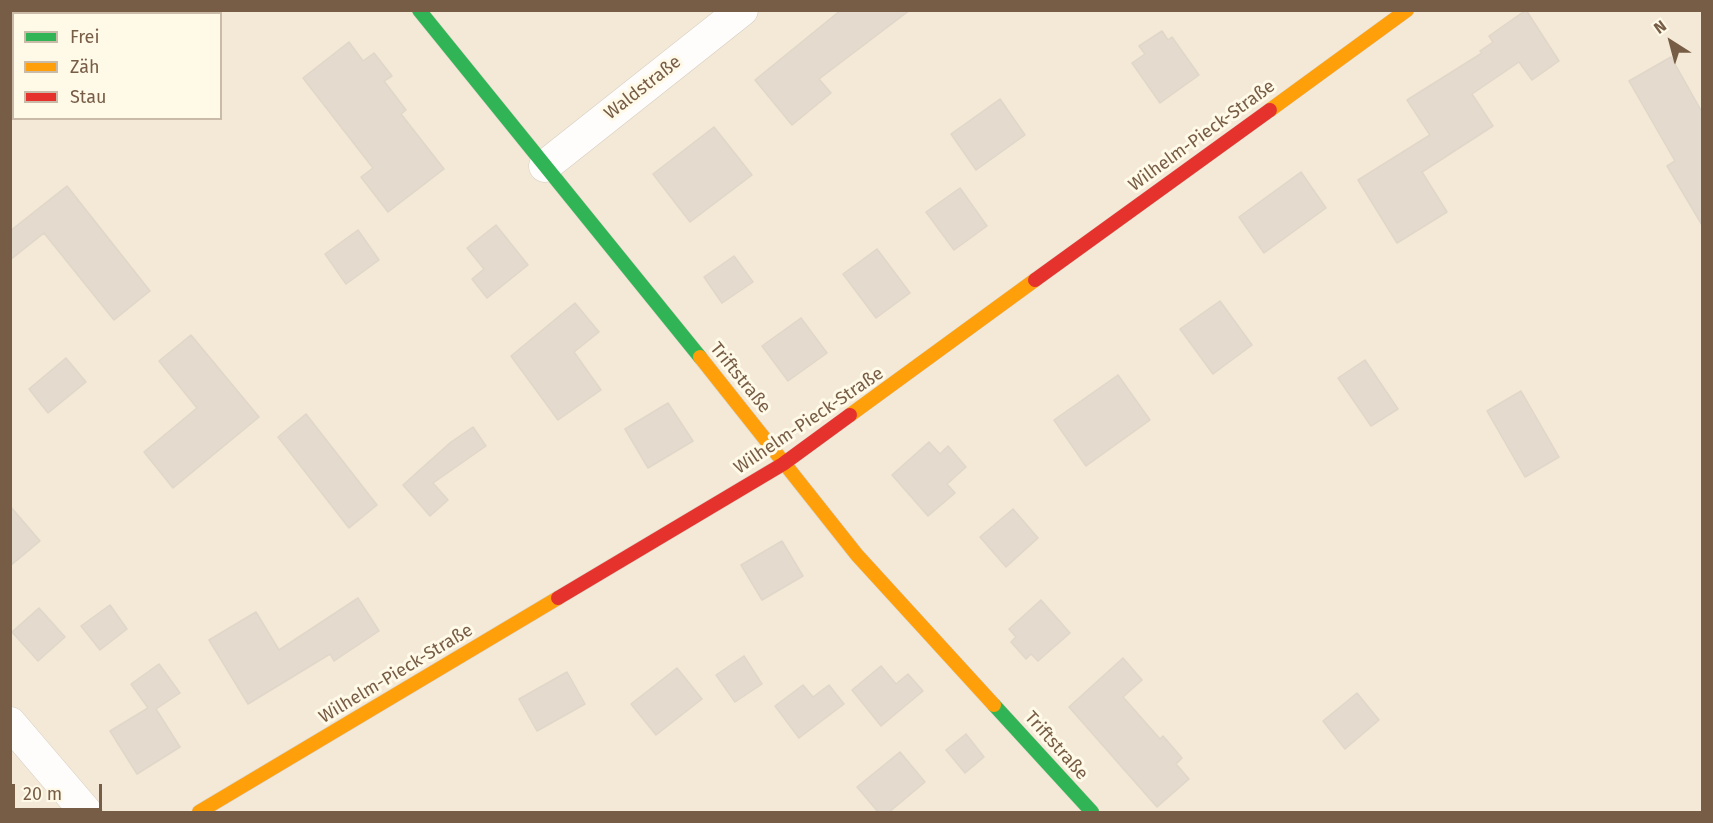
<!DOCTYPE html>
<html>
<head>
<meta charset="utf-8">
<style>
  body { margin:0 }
  #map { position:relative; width:1713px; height:823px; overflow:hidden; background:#f7f2e7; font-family:"Fira Sans",sans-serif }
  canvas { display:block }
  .frame { position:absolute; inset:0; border:12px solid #775d45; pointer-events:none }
  .legend { position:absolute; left:12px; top:12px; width:210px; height:108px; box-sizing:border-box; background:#fff9e8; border:2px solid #c9bba7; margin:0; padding:8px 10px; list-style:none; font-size:18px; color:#775d45 }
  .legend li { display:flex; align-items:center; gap:12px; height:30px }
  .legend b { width:30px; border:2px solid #c9bba7 }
  .north { position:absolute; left:1641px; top:12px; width:60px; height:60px; -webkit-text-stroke:4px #fff9e8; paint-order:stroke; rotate:324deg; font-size:16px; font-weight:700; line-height:24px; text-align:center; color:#775d45 }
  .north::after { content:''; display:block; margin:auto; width:21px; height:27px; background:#775d45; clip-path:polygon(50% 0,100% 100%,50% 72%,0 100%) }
  .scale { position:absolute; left:12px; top:784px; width:90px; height:27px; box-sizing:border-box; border:3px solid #775d45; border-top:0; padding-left:8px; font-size:18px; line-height:21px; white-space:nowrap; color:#775d45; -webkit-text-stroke:4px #fff9e8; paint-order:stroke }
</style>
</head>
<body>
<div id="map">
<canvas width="1713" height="823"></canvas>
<div class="frame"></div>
<ul class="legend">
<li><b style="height:8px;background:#30b455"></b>Frei</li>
<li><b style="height:8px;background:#ff9f0a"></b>Zäh</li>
<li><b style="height:8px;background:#e5322d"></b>Stau</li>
</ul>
<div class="north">N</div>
<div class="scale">20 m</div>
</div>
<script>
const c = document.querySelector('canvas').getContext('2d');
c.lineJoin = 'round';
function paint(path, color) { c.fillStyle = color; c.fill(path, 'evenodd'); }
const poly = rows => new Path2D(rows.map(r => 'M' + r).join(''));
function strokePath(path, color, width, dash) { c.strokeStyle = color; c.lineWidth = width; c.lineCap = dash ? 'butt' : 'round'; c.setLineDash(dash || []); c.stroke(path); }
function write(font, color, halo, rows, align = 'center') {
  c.font = font + ' "Fira Sans",sans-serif'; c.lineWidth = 6; c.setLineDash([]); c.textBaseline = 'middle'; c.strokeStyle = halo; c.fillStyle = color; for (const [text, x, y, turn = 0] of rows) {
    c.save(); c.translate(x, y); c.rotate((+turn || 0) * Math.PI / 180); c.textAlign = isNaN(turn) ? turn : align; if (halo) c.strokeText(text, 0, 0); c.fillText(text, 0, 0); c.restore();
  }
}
const residential = poly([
  [11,11,1702,11,1702,812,11,812],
  [14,14,220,14,220,118,14,118]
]);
const building = poly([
  [841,10,910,10,819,79,831,93,792,125,755,80,841,10],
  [1526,10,1559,61,1532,80,1519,62,1472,94,1493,126,1422,172,1447,212,1397,243,1358,180,1430,135,1407,100,1482,53,1480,51,1493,42,1489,36,1526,10],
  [1162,31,1168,40,1172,37,1199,75,1160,103,1132,63,1145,54,1139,46,1162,31],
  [349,42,363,61,374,53,392,76,384,81,406,110,401,114,444,169,388,212,361,177,373,168,303,78,349,42],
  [1671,57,1702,112,1702,225,1667,166,1675,161,1629,81,1671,57],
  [1000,99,1025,135,976,170,951,134,1000,99],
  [714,127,752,175,690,222,653,174,714,127],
  [1301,172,1326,208,1264,253,1239,217,1301,172],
  [67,186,150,291,114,320,44,233,10,260,10,231,67,186],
  [960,188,987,226,954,250,926,212,960,188],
  [496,225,528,265,487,298,472,279,484,269,467,248,496,225],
  [358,230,379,260,346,284,325,254,358,230],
  [877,249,910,293,876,318,843,274,877,249],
  [734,256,753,282,722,303,704,277,734,256],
  [1220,301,1252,345,1213,374,1180,329,1220,301],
  [575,303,599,332,574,352,601,390,558,420,511,356,575,303],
  [801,318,827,353,788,381,762,346,801,318],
  [191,335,259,417,173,488,144,452,197,408,159,361,191,335],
  [66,358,86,382,48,413,29,389,66,358],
  [1365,360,1398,409,1371,426,1338,378,1365,360],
  [1118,375,1150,420,1086,466,1054,420,1118,375],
  [1521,391,1559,457,1525,477,1487,411,1521,391],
  [668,403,693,441,648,468,625,429,668,403],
  [306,414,377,505,349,528,278,437,306,414],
  [473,427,486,446,433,483,448,500,430,516,403,485,451,442,473,427],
  [929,442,940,454,948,446,966,467,947,484,955,493,928,516,892,475,929,442],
  [10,506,40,541,10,566,10,506],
  [1013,509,1038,538,1006,567,980,537,1013,509],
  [782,541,803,576,762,600,741,565,782,541],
  [358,598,379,631,334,661,330,654,248,704,209,640,256,612,279,650,358,598],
  [1041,600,1070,633,1038,661,1031,654,1026,659,1011,642,1016,637,1009,629,1041,600],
  [110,605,127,629,100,650,81,626,110,605],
  [39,608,65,637,38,661,12,632,39,608],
  [744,656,762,684,735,702,716,675,744,656],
  [1123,658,1142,680,1123,697,1160,739,1163,736,1182,758,1176,764,1189,779,1157,807,1069,707,1123,658],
  [159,664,180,693,156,709,180,747,137,774,110,731,148,708,131,684,159,664],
  [881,666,896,684,908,674,923,691,881,726,852,690,881,666],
  [677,668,702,699,656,735,631,704,677,668],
  [567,672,585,704,537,731,519,699,567,672],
  [803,685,813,697,829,685,844,704,799,738,775,706,803,685],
  [1357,693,1379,720,1345,749,1323,721,1357,693],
  [966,734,984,757,965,773,946,750,966,734],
  [900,752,925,782,888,813,879,813,857,787,900,752]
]);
const street = poly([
  [545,166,742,10],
  [10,723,86,812]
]);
const fast = poly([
  [419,10,700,357],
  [994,705,1092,812]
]);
const slow = poly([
  [1270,110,1407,10],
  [700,357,857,555,994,705],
  [850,415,1035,280],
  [199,812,558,598]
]);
const jam = poly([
  [1035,280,1270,110],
  [558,598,783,464,850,415]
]);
const streetNames = [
  ["Waldstraße",643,88,-38],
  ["Wilhelm-Pieck-Straße",1202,136,-36],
  ["Triftstraße",740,378,51],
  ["Wilhelm-Pieck-Straße",809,421,-34],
  ["Wilhelm-Pieck-Straße",396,674,-31],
  ["Triftstraße",1056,746,48]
];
paint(residential, '#f3e9d6');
paint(building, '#e4dbce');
strokePath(building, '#e0d6c9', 1.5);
strokePath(street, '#d6cdc2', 33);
strokePath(fast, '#d8cfc3', 15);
strokePath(slow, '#d8cfc3', 15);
strokePath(jam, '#d8cfc3', 15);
strokePath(street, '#fefdfb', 32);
strokePath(fast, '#30b455', 14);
strokePath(slow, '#ff9f0a', 14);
strokePath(jam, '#e5322d', 14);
write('18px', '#775d45', '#fff9e8', streetNames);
</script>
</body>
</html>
